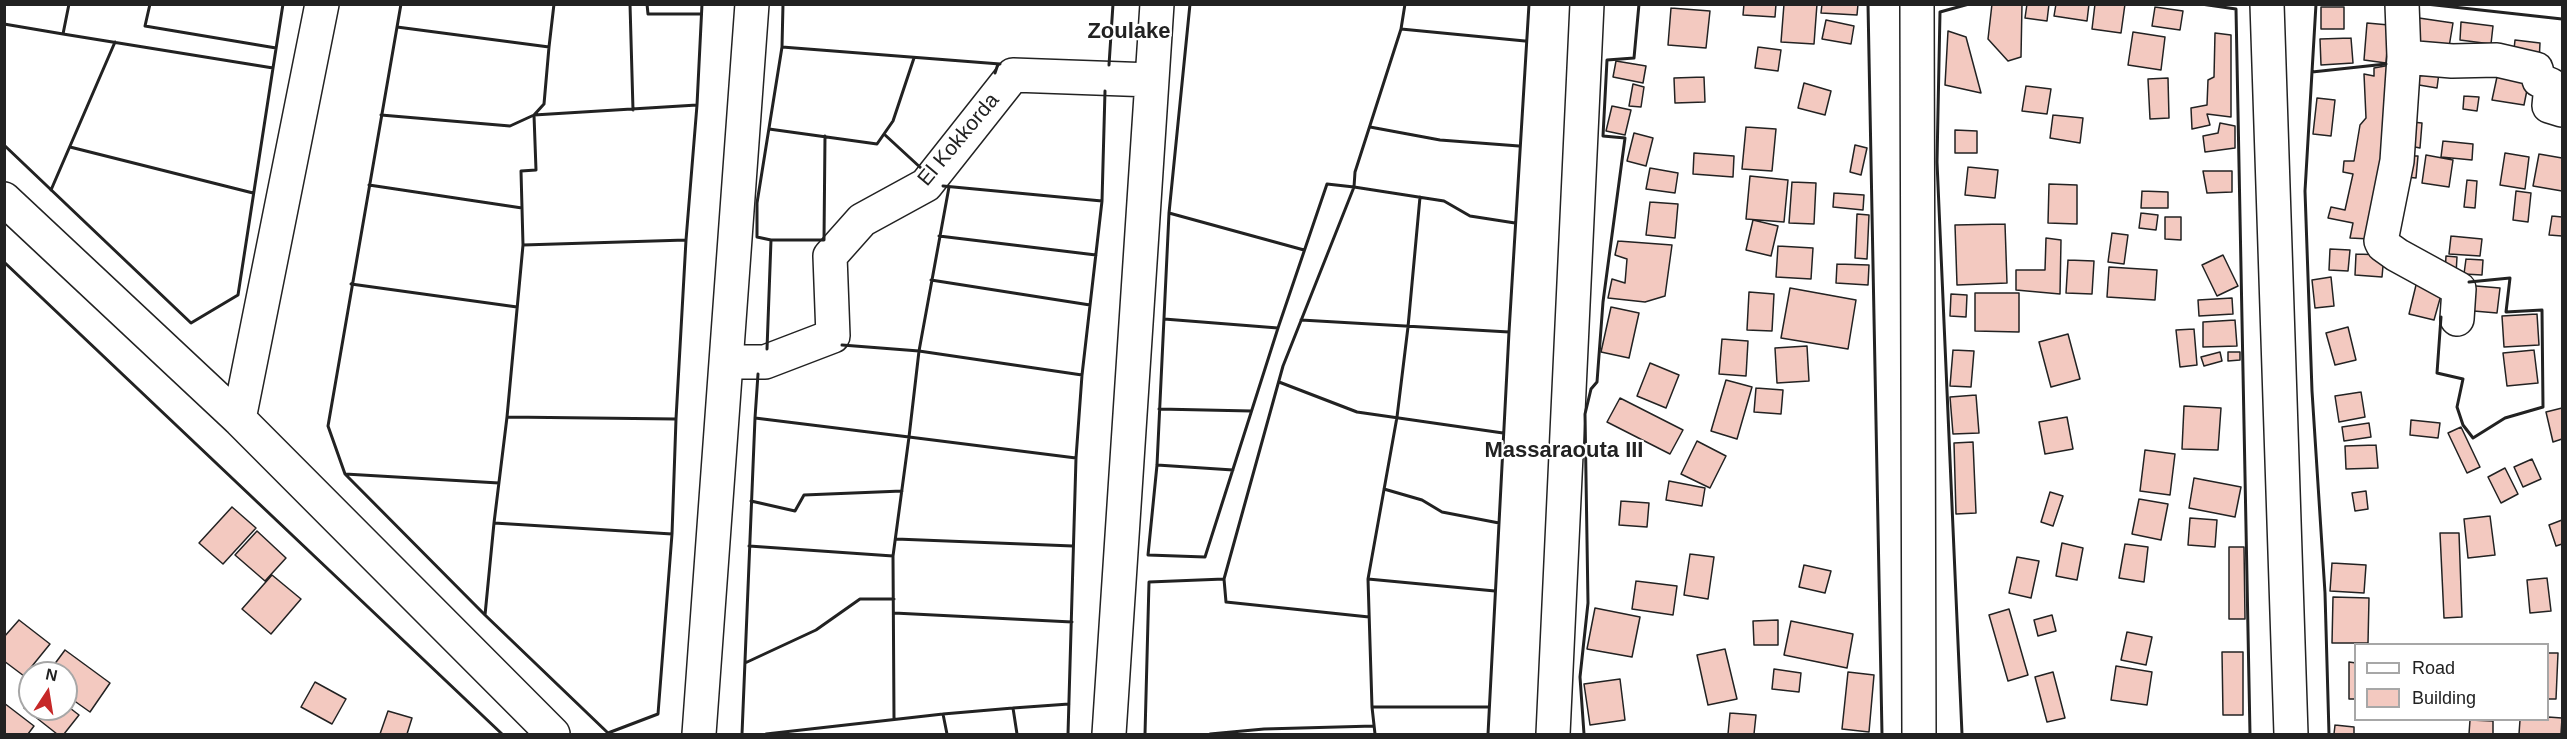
<!DOCTYPE html>
<html>
<head>
<meta charset="utf-8">
<style>
  body { margin:0 }
  #map { position:relative; width:2567px; height:739px; overflow:hidden; background:#fff; font-family:Arial,sans-serif }
  canvas { display:block }
  .frame { position:absolute; inset:0; border:6px solid #222; pointer-events:none }
  .legend { position:absolute; left:2354px; top:643px; width:195px; height:78px; box-sizing:border-box; background:#fff; border:2px solid #a7a7a7; margin:0; padding:8px 10px; list-style:none; font-size:18px; color:#222 }
  .legend li { display:flex; align-items:center; gap:12px; height:30px }
  .legend b { width:30px; border:2px solid #a7a7a7 }
  .north { position:absolute; left:18px; top:661px; width:60px; height:60px; box-sizing:border-box; background:#fff; border:2px solid #a7a7a7; border-radius:50%; rotate:12deg; font-size:16px; font-weight:700; line-height:24px; text-align:center; color:#222 }
  .north::after { content:''; display:block; margin:auto; width:21px; height:27px; background:#c62828; clip-path:polygon(50% 0,100% 100%,50% 72%,0 100%) }
</style>
</head>
<body>
<div id="map">
<canvas width="2567" height="739"></canvas>
<div class="frame"></div>
<ul class="legend">
<li><b style="height:8px;background:#fff"></b>Road</li>
<li><b style="height:16px;background:#f3c9c0"></b>Building</li>
</ul>
<div class="north">N</div>
</div>
<script>
const c = document.querySelector('canvas').getContext('2d');
c.lineJoin = 'round';
function paint(path, color) { c.fillStyle = color; c.fill(path, 'evenodd'); }
const poly = rows => new Path2D(rows.map(r => 'M' + r).join(''));
function strokePath(path, color, width, dash) { c.strokeStyle = color; c.lineWidth = width; c.lineCap = dash ? 'butt' : 'round'; c.setLineDash(dash || []); c.stroke(path); }
function write(font, color, halo, rows, align = 'center') {
  c.font = font + ' Arial,sans-serif'; c.lineWidth = 4.5; c.setLineDash([]); c.textBaseline = 'middle'; c.strokeStyle = halo; c.fillStyle = color; for (const [text, x, y, turn = 0] of rows) {
    c.save(); c.translate(x, y); c.rotate((+turn || 0) * Math.PI / 180); c.textAlign = isNaN(turn) ? turn : align; if (halo) c.strokeText(text, 0, 0); c.fillText(text, 0, 0); c.restore();
  }
}
const building = poly([
  [1744,4,1776,4,1775,17,1743,15,1744,4],
  [1784,4,1817,4,1814,44,1781,42,1784,4],
  [1822,4,1858,4,1857,15,1821,13,1822,4],
  [1992,4,2022,4,2021,57,2008,61,1988,39,1992,4],
  [2027,4,2049,4,2047,21,2025,18,2027,4],
  [2056,4,2089,4,2087,21,2054,16,2056,4],
  [2095,4,2125,4,2121,33,2092,29,2095,4],
  [2155,7,2183,11,2180,30,2152,26,2155,7],
  [2321,7,2344,7,2344,29,2321,29,2321,7],
  [1671,8,1710,11,1706,48,1668,45,1671,8],
  [2419,18,2453,23,2448,53,2415,48,2419,18],
  [1826,20,1854,26,1851,44,1822,39,1826,20],
  [2461,22,2493,26,2491,44,2460,40,2461,22],
  [2367,23,2389,25,2386,63,2364,60,2367,23],
  [1948,31,1966,37,1981,93,1945,85,1948,31],
  [2133,32,2165,37,2161,70,2128,65,2133,32],
  [2215,33,2231,35,2231,117,2207,114,2210,125,2192,129,2191,108,2207,105,2208,80,2214,77,2215,33],
  [2351,38,2353,63,2321,65,2320,39,2351,38],
  [2515,40,2540,43,2539,62,2513,59,2515,40],
  [1758,47,1781,50,1778,71,1755,68,1758,47],
  [1616,61,1646,66,1643,83,1613,77,1616,61],
  [2417,61,2440,65,2437,88,2413,84,2417,61],
  [2500,63,2531,70,2524,105,2492,100,2500,63],
  [2396,64,2370,239,2350,238,2353,223,2328,218,2331,207,2345,210,2353,174,2343,172,2344,161,2354,161,2360,125,2366,118,2364,74,2374,76,2374,68,2396,64],
  [1704,77,1705,102,1675,103,1674,78,1704,77],
  [2168,78,2169,118,2150,119,2148,79,2168,78],
  [1804,83,1831,91,1825,115,1798,108,1804,83],
  [1633,84,1644,87,1641,107,1629,106,1633,84],
  [2026,86,2051,89,2047,114,2022,111,2026,86],
  [2464,96,2479,97,2477,111,2463,109,2464,96],
  [2317,98,2335,100,2331,136,2313,134,2317,98],
  [1612,106,1631,110,1625,135,1606,131,1612,106],
  [2053,115,2083,118,2080,143,2050,138,2053,115],
  [2412,122,2422,123,2420,148,2410,146,2412,122],
  [2220,123,2235,126,2235,148,2205,152,2203,136,2218,133,2220,123],
  [1746,127,1776,129,1772,171,1742,169,1746,127],
  [1955,130,1977,131,1977,153,1955,153,1955,130],
  [1634,133,1653,138,1646,166,1627,161,1634,133],
  [2443,141,2473,144,2472,160,2441,157,2443,141],
  [1855,145,1867,148,1861,175,1850,172,1855,145],
  [1694,153,1734,156,1733,177,1693,174,1694,153],
  [2505,153,2529,157,2525,189,2500,185,2505,153],
  [2539,154,2562,158,2562,191,2533,186,2539,154],
  [2426,155,2453,160,2449,187,2422,183,2426,155],
  [2408,156,2418,156,2416,178,2406,177,2408,156],
  [1968,167,1998,170,1995,198,1965,195,1968,167],
  [1650,168,1678,173,1675,193,1646,189,1650,168],
  [2203,171,2232,171,2232,192,2207,193,2203,171],
  [1750,176,1788,180,1784,222,1746,219,1750,176],
  [2467,180,2477,181,2475,208,2464,207,2467,180],
  [1792,182,1816,183,1814,224,1789,223,1792,182],
  [2049,184,2077,185,2077,224,2048,223,2049,184],
  [2142,191,2168,192,2168,208,2141,208,2142,191],
  [2516,191,2531,193,2528,222,2513,220,2516,191],
  [1834,193,1864,195,1863,210,1833,207,1834,193],
  [1650,202,1678,204,1675,238,1646,235,1650,202],
  [2141,213,2158,215,2156,230,2139,228,2141,213],
  [1857,214,1869,215,1867,259,1855,258,1857,214],
  [2552,216,2562,217,2562,236,2549,235,2552,216],
  [2165,217,2181,217,2181,240,2165,239,2165,217],
  [1753,220,1778,226,1771,256,1746,250,1753,220],
  [2005,224,2007,283,1957,285,1955,225,2005,224],
  [2112,233,2128,235,2124,264,2108,262,2112,233],
  [2451,236,2482,239,2480,256,2449,254,2451,236],
  [2046,238,2061,240,2060,294,2016,290,2016,270,2045,270,2046,238],
  [1618,241,1672,245,1665,296,1645,302,1608,298,1612,279,1625,283,1627,259,1615,255,1618,241],
  [1778,246,1813,248,1811,279,1776,277,1778,246],
  [2330,249,2350,250,2348,271,2329,270,2330,249],
  [2356,254,2384,255,2382,277,2355,275,2356,254],
  [2223,255,2238,286,2217,296,2202,265,2223,255],
  [2446,256,2457,257,2456,274,2445,273,2446,256],
  [2466,259,2483,260,2482,275,2464,274,2466,259],
  [2068,260,2094,261,2092,294,2066,293,2068,260],
  [1837,264,1869,265,1868,285,1836,283,1837,264],
  [2109,267,2157,270,2155,300,2107,297,2109,267],
  [2331,277,2334,306,2315,308,2312,280,2331,277],
  [2417,281,2443,288,2434,320,2409,314,2417,281],
  [2464,285,2500,288,2497,313,2462,310,2464,285],
  [1790,288,1856,300,1848,349,1781,338,1790,288],
  [1749,292,1774,294,1772,331,1747,330,1749,292],
  [1975,293,2019,293,2019,332,1975,331,1975,293],
  [1951,294,1967,295,1966,317,1950,316,1951,294],
  [2232,298,2233,314,2199,316,2198,300,2232,298],
  [1611,307,1639,313,1629,358,1601,352,1611,307],
  [2537,314,2539,345,2504,347,2502,316,2537,314],
  [2235,320,2237,346,2203,347,2203,322,2235,320],
  [2348,327,2356,360,2335,365,2326,333,2348,327],
  [2194,329,2197,365,2180,367,2176,330,2194,329],
  [2068,334,2080,379,2051,387,2039,342,2068,334],
  [1722,339,1748,341,1746,376,1719,374,1722,339],
  [1807,346,1809,381,1777,383,1775,348,1807,346],
  [1953,350,1974,351,1971,387,1950,386,1953,350],
  [2534,350,2538,383,2507,386,2503,353,2534,350],
  [2220,352,2222,361,2204,366,2201,357,2220,352],
  [2228,352,2240,352,2240,360,2228,361,2228,352],
  [1650,363,1679,375,1666,408,1637,396,1650,363],
  [1726,380,1752,387,1737,439,1711,431,1726,380],
  [1756,388,1783,390,1781,414,1754,412,1756,388],
  [2361,392,2365,417,2339,422,2335,396,2361,392],
  [1976,395,1979,433,1953,434,1950,397,1976,395],
  [1620,398,1683,430,1670,454,1607,422,1620,398],
  [2184,406,2221,408,2218,450,2182,449,2184,406],
  [2562,408,2562,439,2553,442,2546,412,2562,408],
  [2067,417,2073,449,2045,454,2039,422,2067,417],
  [2411,420,2440,423,2438,438,2410,435,2411,420],
  [2369,423,2371,437,2344,441,2342,427,2369,423],
  [2461,427,2480,467,2467,473,2448,433,2461,427],
  [1697,441,1726,456,1710,488,1681,474,1697,441],
  [1973,442,1976,513,1956,514,1954,443,1973,442],
  [2376,445,2378,468,2346,469,2345,446,2376,445],
  [2145,450,2175,454,2170,495,2140,491,2145,450],
  [2532,459,2541,479,2523,487,2514,467,2532,459],
  [2505,468,2518,494,2501,503,2488,477,2505,468],
  [2194,478,2241,487,2235,517,2189,508,2194,478],
  [1669,481,1705,488,1702,506,1666,500,1669,481],
  [2366,491,2368,509,2355,511,2352,493,2366,491],
  [2050,492,2063,496,2053,526,2041,522,2050,492],
  [2139,499,2168,504,2161,540,2132,534,2139,499],
  [1621,501,1649,503,1647,527,1619,525,1621,501],
  [232,507,256,528,223,564,199,543,232,507],
  [2490,516,2495,555,2468,558,2464,519,2490,516],
  [2190,518,2217,520,2215,547,2188,545,2190,518],
  [2562,520,2562,544,2556,546,2549,525,2562,520],
  [257,531,286,558,265,581,235,555,257,531],
  [2440,533,2459,533,2462,617,2444,618,2440,533],
  [2062,543,2083,548,2077,580,2056,576,2062,543],
  [2125,544,2148,547,2144,582,2119,578,2125,544],
  [2229,547,2244,547,2245,619,2229,619,2229,547],
  [1690,554,1714,557,1708,599,1684,595,1690,554],
  [2017,557,2039,561,2031,598,2009,593,2017,557],
  [2332,563,2366,565,2364,593,2330,591,2332,563],
  [1804,565,1831,571,1825,593,1799,587,1804,565],
  [272,575,301,599,271,634,242,609,272,575],
  [2547,578,2551,611,2530,613,2527,580,2547,578],
  [1636,581,1677,586,1673,615,1632,609,1636,581],
  [2333,597,2369,598,2368,643,2332,643,2333,597],
  [1595,608,1640,617,1632,657,1587,649,1595,608],
  [2009,609,2028,675,2008,681,1989,615,2009,609],
  [2052,615,2056,631,2038,636,2034,620,2052,615],
  [19,620,50,644,24,676,4,661,4,637,19,620],
  [1778,620,1778,645,1754,645,1753,621,1778,620],
  [1791,621,1853,634,1847,668,1784,655,1791,621],
  [2127,632,2152,637,2146,665,2121,660,2127,632],
  [1725,649,1737,699,1708,705,1697,655,1725,649],
  [65,650,110,683,90,712,66,695,66,673,48,673,65,650],
  [2222,652,2243,652,2243,715,2223,715,2222,652],
  [2548,653,2558,653,2556,699,2548,699,2548,653],
  [2349,662,2356,663,2356,699,2349,699,2349,662],
  [2116,666,2152,672,2147,705,2111,700,2116,666],
  [1774,669,1801,673,1799,692,1772,689,1774,669],
  [1848,672,1874,675,1869,732,1842,729,1848,672],
  [2053,672,2065,718,2047,722,2035,677,2053,672],
  [1620,679,1625,720,1590,725,1584,684,1620,679],
  [315,682,346,699,332,724,301,707,315,682],
  [30,701,30,709,66,709,66,705,79,715,64,734,57,734,24,708,30,701],
  [4,703,34,726,28,734,4,734,4,703],
  [388,711,412,718,407,734,380,734,388,711],
  [1730,713,1756,715,1754,734,1728,734,1730,713],
  [2548,717,2562,718,2561,734,2519,734,2520,720,2548,720,2548,717],
  [2470,720,2493,721,2493,734,2469,734,2470,720],
  [2335,725,2354,727,2354,734,2334,734,2335,725]
]);
const minor = poly([
  [1917,4,1919,734],
  [2267,4,2291,734],
  [2402,4,2404,57,2397,161,2381,241,2383,245,2397,255,2459,289,2457,319],
  [2404,57,2452,61,2497,60,2536,69,2539,80,2551,85,2549,106,2562,110],
  [4,199,239,419,553,734],
  [726,362,765,362,833,336,830,256,862,220,926,185,1013,75,1152,80],
  [239,419,322,4],
  [699,734,752,4],
  [1109,734,1157,4],
  [1553,734,1587,4]
]);
const wall = poly([
  [150,4,145,26,276,48],
  [630,4,633,110],
  [647,4,648,14,701,14],
  [783,4,782,47,1000,64],
  [1190,4,1169,213,1157,465,1148,555,1205,557,1278,328,1327,184,1354,187,1283,366,1224,579,1226,602,1369,617],
  [1405,4,1401,29,1525,41],
  [1868,4,1882,734],
  [2201,4,2236,9,2250,734],
  [2316,4,2305,191,2312,391,2325,593,2329,734],
  [2426,4,2562,19],
  [4,24,63,34,69,4],
  [1401,29,1355,172,1354,187,1444,201,1470,216,1515,223],
  [63,34,273,68,283,4],
  [549,47,554,4],
  [1109,65,1113,4],
  [2312,72,2386,64],
  [995,73,998,64],
  [697,105,702,4],
  [381,115,510,126,534,115,544,104,549,47,397,27],
  [1370,127,1440,140,1519,146],
  [769,129,877,144,893,121,914,58],
  [884,134,922,169],
  [4,145,191,323,238,295,273,68],
  [70,147,253,193],
  [369,185,522,208],
  [943,186,1102,201,1105,91],
  [949,187,919,351,1082,375,1102,201],
  [51,190,115,42],
  [1169,213,1304,250],
  [939,236,1096,255],
  [771,240,824,240,825,136],
  [523,245,521,171,536,170,534,115,697,105,686,240],
  [4,262,502,734],
  [931,280,1090,305],
  [351,284,517,307],
  [2441,317,2437,373,2463,379,2457,407,2463,425,2473,438,2505,418,2543,407,2542,310,2506,312,2510,278,2469,282],
  [1164,319,1278,328],
  [1301,320,1509,332],
  [767,349,771,240,757,237,757,203,782,47],
  [758,374,755,418,909,437,919,351,842,345],
  [1279,382,1357,412,1503,433],
  [1159,409,1251,411],
  [507,417,523,245,686,240,676,419],
  [1157,465,1233,470],
  [345,474,328,426,401,4],
  [1384,489,1422,500,1442,512,1499,523],
  [751,501,795,511,804,495,902,491],
  [494,523,507,417,676,419,672,534],
  [896,539,1073,546],
  [749,546,893,556,909,437,1076,458,1082,375],
  [893,556,894,719],
  [1368,579,1397,417,1408,327,1420,197],
  [894,613,1072,622],
  [485,615,494,523,672,534,658,714,608,733,485,615,345,474,499,483],
  [745,663,816,630,860,599,894,599],
  [1372,707,1368,579,1495,591],
  [742,734,755,418],
  [766,734,943,714],
  [947,734,943,714,1013,708],
  [1017,734,1013,708,1069,704],
  [1068,734,1076,458],
  [1145,734,1149,582,1224,579],
  [1210,734,1264,729,1374,726],
  [1375,734,1372,707,1489,707],
  [1488,734,1509,332,1529,4],
  [1584,734,1580,677,1588,603,1585,414,1591,389,1597,382,1603,302,1625,138,1603,136,1607,60,1634,58,1639,4],
  [1962,734,1937,162,1940,12,1969,4]
]);
const streetNames = [
  ["El Kokkorda",959,140,-50]
];
const neighbourhoodNames = [
  ["Zoulake",1129,32],
  ["Massaraouta III",1564,451]
];
paint(building, '#f3c9c0');
strokePath(building, '#222', 1.5);
strokePath(minor, '#222', 36);
strokePath(minor, '#fff', 33);
strokePath(wall, '#222', 3);
write('21px', '#222', '#fff', streetNames);
write('bold 22px', '#222', '#fff', neighbourhoodNames);
</script>
</body>
</html>
